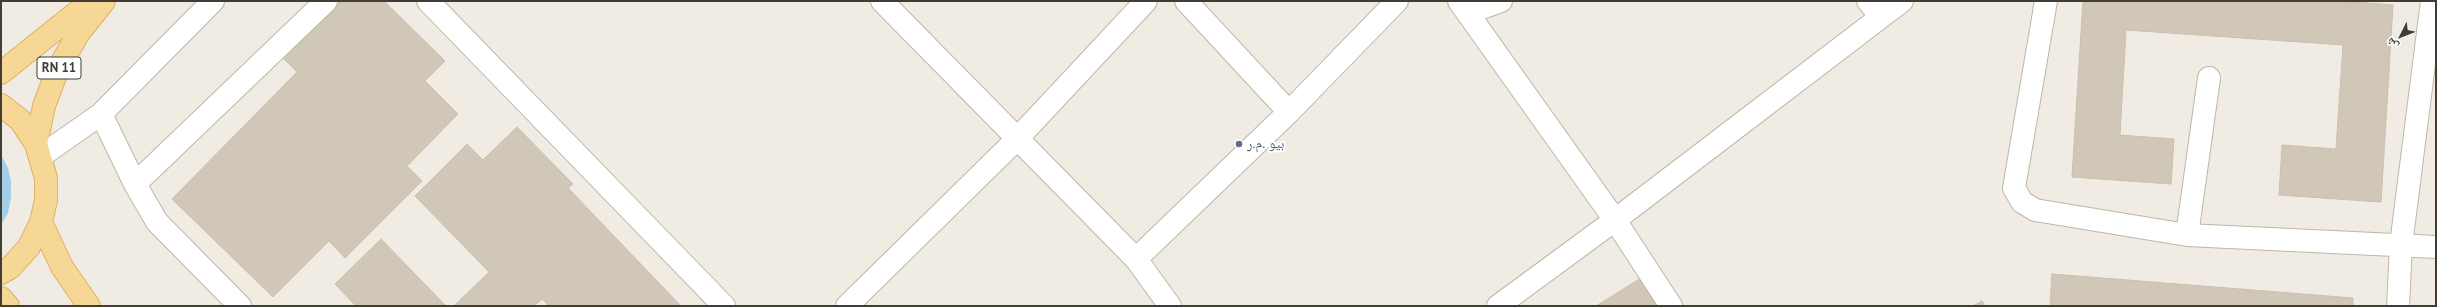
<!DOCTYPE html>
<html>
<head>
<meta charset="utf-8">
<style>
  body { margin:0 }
  #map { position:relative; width:2437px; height:307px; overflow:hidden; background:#f0ece3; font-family:"PT Sans","Noto Naskh Arabic",sans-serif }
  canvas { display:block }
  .frame { position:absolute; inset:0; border:2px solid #413c34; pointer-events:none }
  .north { position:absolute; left:2381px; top:16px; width:40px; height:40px; -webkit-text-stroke:3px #fff; paint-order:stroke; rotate:228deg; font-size:11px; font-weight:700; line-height:16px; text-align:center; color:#413c34 }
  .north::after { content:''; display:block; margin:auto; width:14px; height:18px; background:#413c34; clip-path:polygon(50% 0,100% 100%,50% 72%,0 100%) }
</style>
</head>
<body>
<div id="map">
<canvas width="2437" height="307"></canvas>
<div class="frame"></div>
<div class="north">ش</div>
</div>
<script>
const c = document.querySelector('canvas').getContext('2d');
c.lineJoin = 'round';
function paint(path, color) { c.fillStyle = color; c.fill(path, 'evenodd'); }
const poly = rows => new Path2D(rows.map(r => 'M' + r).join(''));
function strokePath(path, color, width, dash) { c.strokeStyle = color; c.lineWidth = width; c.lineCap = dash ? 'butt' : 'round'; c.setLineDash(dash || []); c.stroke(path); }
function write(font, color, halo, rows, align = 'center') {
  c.font = font + ' "PT Sans","Noto Naskh Arabic",sans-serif'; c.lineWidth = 4; c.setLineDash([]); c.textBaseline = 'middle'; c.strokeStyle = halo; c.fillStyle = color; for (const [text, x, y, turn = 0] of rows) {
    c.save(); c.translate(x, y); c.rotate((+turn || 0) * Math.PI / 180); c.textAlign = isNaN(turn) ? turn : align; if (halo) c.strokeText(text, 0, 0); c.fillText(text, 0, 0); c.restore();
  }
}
const water = poly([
  [1,155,8,168,11,182,11,198,8,213,1,225]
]);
const building = poly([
  [335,1,384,1,445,61,425,81,458,114,407,166,422,181,345,258,329,241,273,297,172,199,297,72,281,56,335,1],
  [2083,1,2342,1,2393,5,2381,202,2279,195,2282,145,2336,149,2343,45,2126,30,2120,135,2174,139,2171,184,2072,177,2083,1],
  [517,127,573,184,568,188,681,306,549,306,542,299,534,306,454,306,489,272,415,196,467,144,483,160,517,127],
  [381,239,446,306,356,306,335,284,381,239],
  [2052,274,2353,298,2353,306,2050,306,2052,274],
  [1641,278,1656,306,1596,306,1641,278],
  [1982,301,1985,306,1973,306,1982,301]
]);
const minor = poly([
  [428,1,724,306],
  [882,1,1136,259,1170,306],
  [1186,1,1289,112],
  [1459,1,1615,220,1671,306],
  [1868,1,1881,17],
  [2046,1,2014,188,2022,202,2035,210,2187,235,2436,247],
  [1468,13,1501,1],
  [101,114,135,184,157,222,240,306],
  [41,156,101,114,213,1],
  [135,184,326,1],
  [2187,235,2209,78],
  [1136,259,1289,112,1397,1],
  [847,306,1017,139,1146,1],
  [1498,306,1615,220,1902,1],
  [2398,306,2401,245,2432,1]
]);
const major = poly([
  [1,73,91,1],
  [1,105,20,120,36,144,46,178,46,200,41,222,29,247,10,268,1,273],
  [36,144,44,106,57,71,78,34,104,1],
  [41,222,62,267,89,306],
  [1,298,8,306]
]);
const markers = [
  [1239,144,4,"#5c6f8a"]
];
const shields = [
  [59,68,44]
];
const shieldNames = [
  ["RN 11",59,68]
];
const serviceNames = [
  ["بيو .م.ر",1247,144]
];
paint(water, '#a2cfea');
paint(building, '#d1c7b9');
strokePath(building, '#cbbead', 1);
strokePath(minor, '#beb6a9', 24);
strokePath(major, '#dab367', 24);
strokePath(minor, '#fff', 22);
strokePath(major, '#f7d795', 22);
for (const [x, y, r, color] of markers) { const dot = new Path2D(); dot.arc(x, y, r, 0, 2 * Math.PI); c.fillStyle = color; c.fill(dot); strokePath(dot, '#fff', 1.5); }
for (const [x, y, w] of shields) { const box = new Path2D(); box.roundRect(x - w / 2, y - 11, w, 22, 3); c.fillStyle = '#fff'; c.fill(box); strokePath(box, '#413c34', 1); }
write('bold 13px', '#413c34', null, shieldNames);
write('14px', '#4e5e75', '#fff', serviceNames, 'left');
</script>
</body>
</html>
